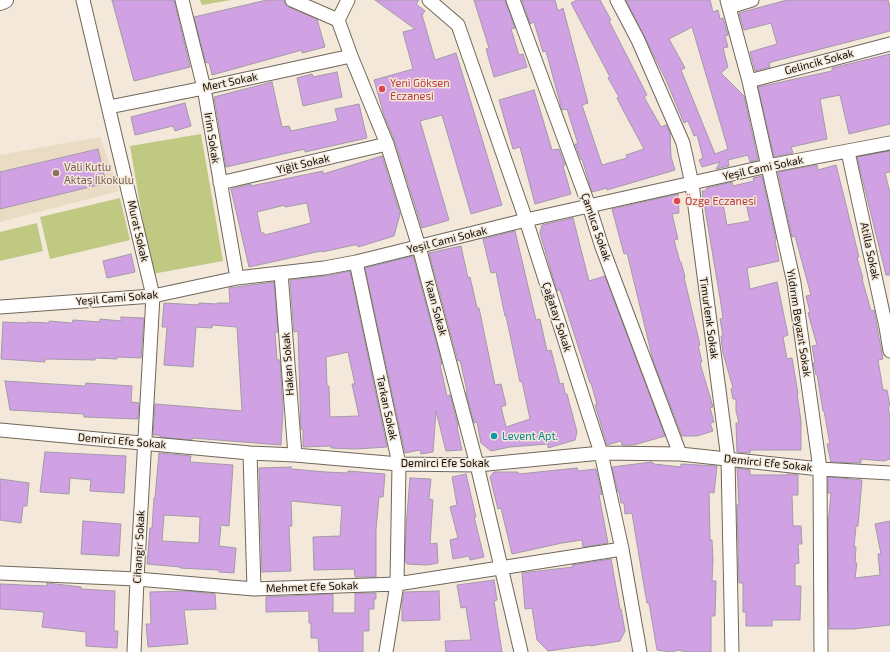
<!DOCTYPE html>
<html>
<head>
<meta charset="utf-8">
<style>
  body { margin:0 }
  canvas { display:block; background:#f3e8d9 }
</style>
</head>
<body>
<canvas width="890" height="652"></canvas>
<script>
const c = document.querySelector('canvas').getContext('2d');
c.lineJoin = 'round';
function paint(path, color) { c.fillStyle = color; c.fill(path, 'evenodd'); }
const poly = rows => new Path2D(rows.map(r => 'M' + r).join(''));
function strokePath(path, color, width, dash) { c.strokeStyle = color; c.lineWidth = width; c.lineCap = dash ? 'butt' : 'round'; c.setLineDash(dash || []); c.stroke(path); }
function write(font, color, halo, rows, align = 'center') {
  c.font = font + ' "Exo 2",sans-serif'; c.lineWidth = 3; c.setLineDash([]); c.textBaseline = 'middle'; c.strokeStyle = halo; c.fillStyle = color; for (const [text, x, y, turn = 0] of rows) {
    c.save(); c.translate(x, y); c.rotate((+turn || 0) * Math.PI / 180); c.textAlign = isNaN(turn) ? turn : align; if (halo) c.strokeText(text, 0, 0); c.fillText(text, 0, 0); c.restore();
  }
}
const built = poly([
  [100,137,119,191,0,222,0,155]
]);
const green = poly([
  [200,0,231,0,202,5],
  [201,134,223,261,152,274,130,146],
  [120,198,130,240,50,259,40,217],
  [37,223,43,251,0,261,0,232]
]);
const building = poly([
  [112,0,174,0,190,67,134,81,112,0],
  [267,0,284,0,285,4,289,7,317,19,325,47,302,53,302,50,212,75,209,62,206,63,194,17,267,0],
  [375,0,419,0,416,4,425,11,422,15,435,60,456,53,502,205,471,214,442,115,420,121,449,220,422,228,395,142,384,115,374,80,413,69,403,32,415,29,375,0],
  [474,0,505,0,515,28,511,29,519,55,523,54,527,67,494,77,486,49,489,48,474,0],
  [522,0,555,0,558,11,563,8,588,103,582,105,602,165,627,158,626,155,644,149,623,110,617,98,619,97,608,78,610,77,571,3,577,0,600,0,611,20,609,21,647,95,644,97,661,127,666,125,670,132,671,157,675,170,607,190,607,188,592,192,582,159,581,160,575,144,578,144,567,109,562,110,546,51,543,52,534,22,530,24,522,0],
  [626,0,710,0,713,12,718,10,720,19,723,18,728,35,725,36,728,47,723,48,728,67,721,73,744,96,758,160,750,162,748,155,728,160,729,166,716,169,720,162,702,167,699,160,703,158,697,135,694,136,688,121,684,123,666,80,626,0],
  [692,27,728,149,715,154,681,70,685,68,669,39,692,27],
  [787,0,888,0,890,7,890,31,775,61,769,63,770,67,755,71,750,52,777,44,771,23,744,30,739,13,787,0],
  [890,54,890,124,849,134,840,95,820,99,827,139,791,147,793,153,774,157,758,87,832,71,832,68,890,54],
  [337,72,342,97,303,106,297,78,312,74,313,77,337,72],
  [272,82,282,127,289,126,291,131,338,121,335,109,359,104,367,138,305,152,305,149,226,167,214,97,272,82],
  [534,90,552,150,559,149,565,165,563,166,571,194,535,204,520,147,513,149,499,100,534,90],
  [185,103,191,126,175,131,173,126,135,135,131,117,185,103],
  [98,149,106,183,0,209,0,172,98,149],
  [890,151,890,172,885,173,890,193,890,275,886,275,857,157,890,151],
  [382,156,400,214,394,236,358,247,358,245,354,245,322,252,321,251,249,267,231,189,251,184,251,186,323,171,323,174,382,156],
  [307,203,311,223,265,235,264,233,261,233,257,212,285,205,285,207,307,203],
  [817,165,818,170,836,165,859,257,857,258,863,278,862,279,871,311,874,310,883,359,878,360,883,390,887,390,890,406,888,406,890,417,890,459,884,461,861,459,861,463,831,462,827,444,830,444,824,411,823,411,817,374,816,375,813,363,815,363,812,346,817,345,808,313,810,312,806,296,811,295,795,236,792,237,778,172,817,165],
  [762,176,776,240,775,241,779,261,747,268,750,289,777,282,788,335,783,337,787,359,792,358,798,394,797,394,801,421,801,450,750,450,750,453,737,452,736,423,739,423,736,411,736,399,733,399,731,389,733,388,723,353,721,336,723,336,720,319,723,318,720,298,702,191,705,191,707,188,732,182,733,186,754,181,753,178,762,176],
  [745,199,750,221,727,225,723,204,745,199],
  [678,194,679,213,672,214,678,239,674,240,680,262,681,262,685,277,684,277,700,345,698,345,702,362,700,363,713,407,710,408,714,422,710,423,713,431,697,436,682,436,653,360,627,253,624,254,612,209,678,194],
  [573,218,589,281,605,276,665,436,634,445,622,445,621,441,607,445,595,405,597,404,591,383,590,383,560,290,557,291,540,233,542,225,573,218],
  [515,231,536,320,540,319,547,351,551,350,560,384,563,383,565,394,567,394,577,432,575,440,548,448,548,444,510,447,491,451,481,443,477,422,474,423,466,392,467,391,460,360,458,361,429,253,461,246,468,278,470,277,477,308,479,308,495,385,501,384,506,405,501,407,506,427,530,419,522,381,520,382,506,316,505,316,496,272,491,273,483,239,515,231],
  [131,254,135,272,107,278,103,261,131,254],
  [413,256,442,364,440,365,447,396,450,395,458,426,457,427,462,450,446,451,436,411,433,452,421,454,420,450,405,453,365,268,413,256],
  [350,271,387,447,356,449,331,448,331,446,303,447,303,429,301,429,298,331,294,332,290,280,325,276,350,271],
  [348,352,355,384,352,384,359,416,330,417,329,386,327,386,326,357,348,352],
  [274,282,278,332,275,332,277,360,280,360,283,409,281,445,192,438,192,440,160,437,160,435,153,435,155,404,242,411,237,327,212,325,212,328,196,327,193,367,164,365,167,327,162,327,164,303,199,305,199,303,217,304,217,303,230,303,229,288,274,282],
  [121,317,144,318,141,358,117,357,117,359,95,358,95,360,45,359,45,362,1,359,3,322,27,323,27,322,49,323,49,321,72,323,73,320,100,322,100,319,121,321,121,317],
  [5,381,85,386,86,383,132,386,131,402,139,403,138,419,84,417,84,414,10,410,5,381],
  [45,452,126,456,124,493,90,491,91,480,70,478,69,494,40,492,45,452],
  [159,453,191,456,190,462,233,465,229,526,221,525,219,546,236,548,234,573,219,572,219,570,180,568,180,567,147,564,150,528,152,528,154,498,155,498,159,453],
  [164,515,200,517,199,543,162,541,164,515],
  [652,462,654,464,681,467,681,464,717,466,714,493,709,492,710,540,712,540,713,560,712,581,716,581,715,616,711,616,711,652,686,652,679,650,671,652,657,650,649,603,647,603,644,586,632,513,625,514,624,503,621,503,619,492,618,492,612,467,652,462],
  [291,467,291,469,326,472,348,473,348,471,385,474,383,497,379,497,376,530,376,577,355,577,354,569,314,570,313,537,340,536,342,506,291,501,292,526,289,526,291,571,262,572,259,468,291,467],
  [577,468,578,471,596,469,602,494,599,495,608,543,583,547,582,540,562,543,512,554,501,508,498,509,490,477,494,472,518,472,519,474,577,468],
  [737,468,750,470,750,475,787,475,787,474,798,475,798,495,792,495,793,526,801,526,802,544,798,544,799,563,795,564,795,586,801,586,800,620,772,620,772,626,746,626,746,612,743,612,743,583,739,583,737,505,739,504,737,468],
  [466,474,476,517,474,517,484,557,470,560,469,556,453,559,450,540,458,538,450,507,457,505,452,477,466,474],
  [828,477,862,480,858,526,856,526,854,547,856,547,855,563,857,563,855,578,880,575,878,554,881,554,875,524,890,521,890,625,853,629,829,629,828,526,831,493,828,493,828,477],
  [410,478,431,479,429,499,433,500,430,544,437,543,438,563,427,565,407,564,405,561,406,527,410,478],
  [0,479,29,483,27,506,23,506,21,523,0,520,0,479],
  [83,521,121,524,119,556,81,554,83,521],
  [611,559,620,609,621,609,625,631,620,641,590,646,590,645,548,651,537,640,532,608,525,609,522,573,573,567,572,565,611,559],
  [494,580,497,600,494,601,502,652,446,652,445,641,471,640,466,607,461,608,457,585,494,580],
  [47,583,81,587,81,589,115,591,114,631,118,631,117,648,86,646,86,632,42,627,44,612,0,609,0,584,47,586,47,583],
  [188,591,215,594,216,609,184,610,188,644,148,647,146,624,151,624,150,592,188,591],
  [439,591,440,620,402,621,402,604,404,592,439,591],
  [355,593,376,593,376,599,374,599,374,609,369,609,369,631,363,631,363,652,319,652,318,638,311,638,311,623,309,623,309,611,266,612,266,597,333,594,333,613,355,613,355,593]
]);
const minor = poly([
  [83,0,153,296,137,579,134,652],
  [182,0,204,88,237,278],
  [292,0,338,20,351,56,387,144,419,247,477,465,521,652],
  [429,0,458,25,526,220,601,453,622,549,640,652],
  [513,0,589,206,602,247,680,454],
  [617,0,638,40,683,143,692,184,728,459,732,652],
  [727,0,749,81,794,283,820,469,821,652],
  [729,7,752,0],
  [338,20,348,0],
  [749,81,890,44],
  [109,107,204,88,351,56],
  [848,152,886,327,890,351],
  [220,183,387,144],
  [356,262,399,464,397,584,386,652],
  [281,273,295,455],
  [0,307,153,296,237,278,324,268,356,262,526,220,768,166,890,143],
  [0,430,250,453,295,455,399,464,477,465,601,453,680,454,820,469,890,473],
  [250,453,254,589],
  [0,573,137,579,254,589,397,584,622,549]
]);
const major = poly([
  [0,2,5,0]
]);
const markers = [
  [382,89,4,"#e0444e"],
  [56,173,4,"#8d6e63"],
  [677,201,4,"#e0444e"],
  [494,436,4,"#0f9aa8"]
];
const streetNames = [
  ["Gelincik Sokak",819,62,-15],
  ["Mert Sokak",230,82,-12],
  ["Irim Sokak",212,138,81],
  ["Yiğit Sokak",303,164,-13],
  ["Yeşil Cami Sokak",763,168,-12],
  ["Çamlıca Sokak",596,227,71],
  ["Murat Sokak",138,231,77],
  ["Yeşil Cami Sokak",447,240,-14],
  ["Atilla Sokak",870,251,78],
  ["Yeşil Cami Sokak",117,298,-5],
  ["Kaan Sokak",436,308,75],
  ["Çağatay Sokak",557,317,72],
  ["Timurlenk Sokak",709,318,82],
  ["Yıldırım Beyazıt Sokak",799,323,81],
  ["Hakan Sokak",288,364,-94],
  ["Tarkan Sokak",387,408,78],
  ["Demirci Efe Sokak",122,441,5],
  ["Demirci Efe Sokak",445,463],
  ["Demirci Efe Sokak",768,463,6],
  ["Cihangir Sokak",139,547,-87],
  ["Mehmet Efe Sokak",312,587,-2]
];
const healthNames = [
  ["Yeni Göksen",390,83],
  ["Eczanesi",390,96],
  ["Özge Eczanesi",685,201]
];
const educationNames = [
  ["Vali Kutlu",64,167],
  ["Aktaş İlkokulu",64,180]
];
const cultureNames = [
  ["Levent Apt.",502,436]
];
paint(built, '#eadbc5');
paint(green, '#c0c981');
paint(building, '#d0a2e4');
strokePath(building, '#a399a8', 1);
strokePath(minor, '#70675a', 15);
strokePath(major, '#70675a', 18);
strokePath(minor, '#fff', 13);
strokePath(major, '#fff', 16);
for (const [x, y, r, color] of markers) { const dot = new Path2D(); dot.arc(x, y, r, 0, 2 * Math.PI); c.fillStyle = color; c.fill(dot); strokePath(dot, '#f3e8d9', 1.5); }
write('11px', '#0f0b07', '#f3e8d9', streetNames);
write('11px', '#be3a42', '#f3e8d9', healthNames, 'left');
write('11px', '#785e54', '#f3e8d9', educationNames, 'left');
write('11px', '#0d838f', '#f3e8d9', cultureNames, 'left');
</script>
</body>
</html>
